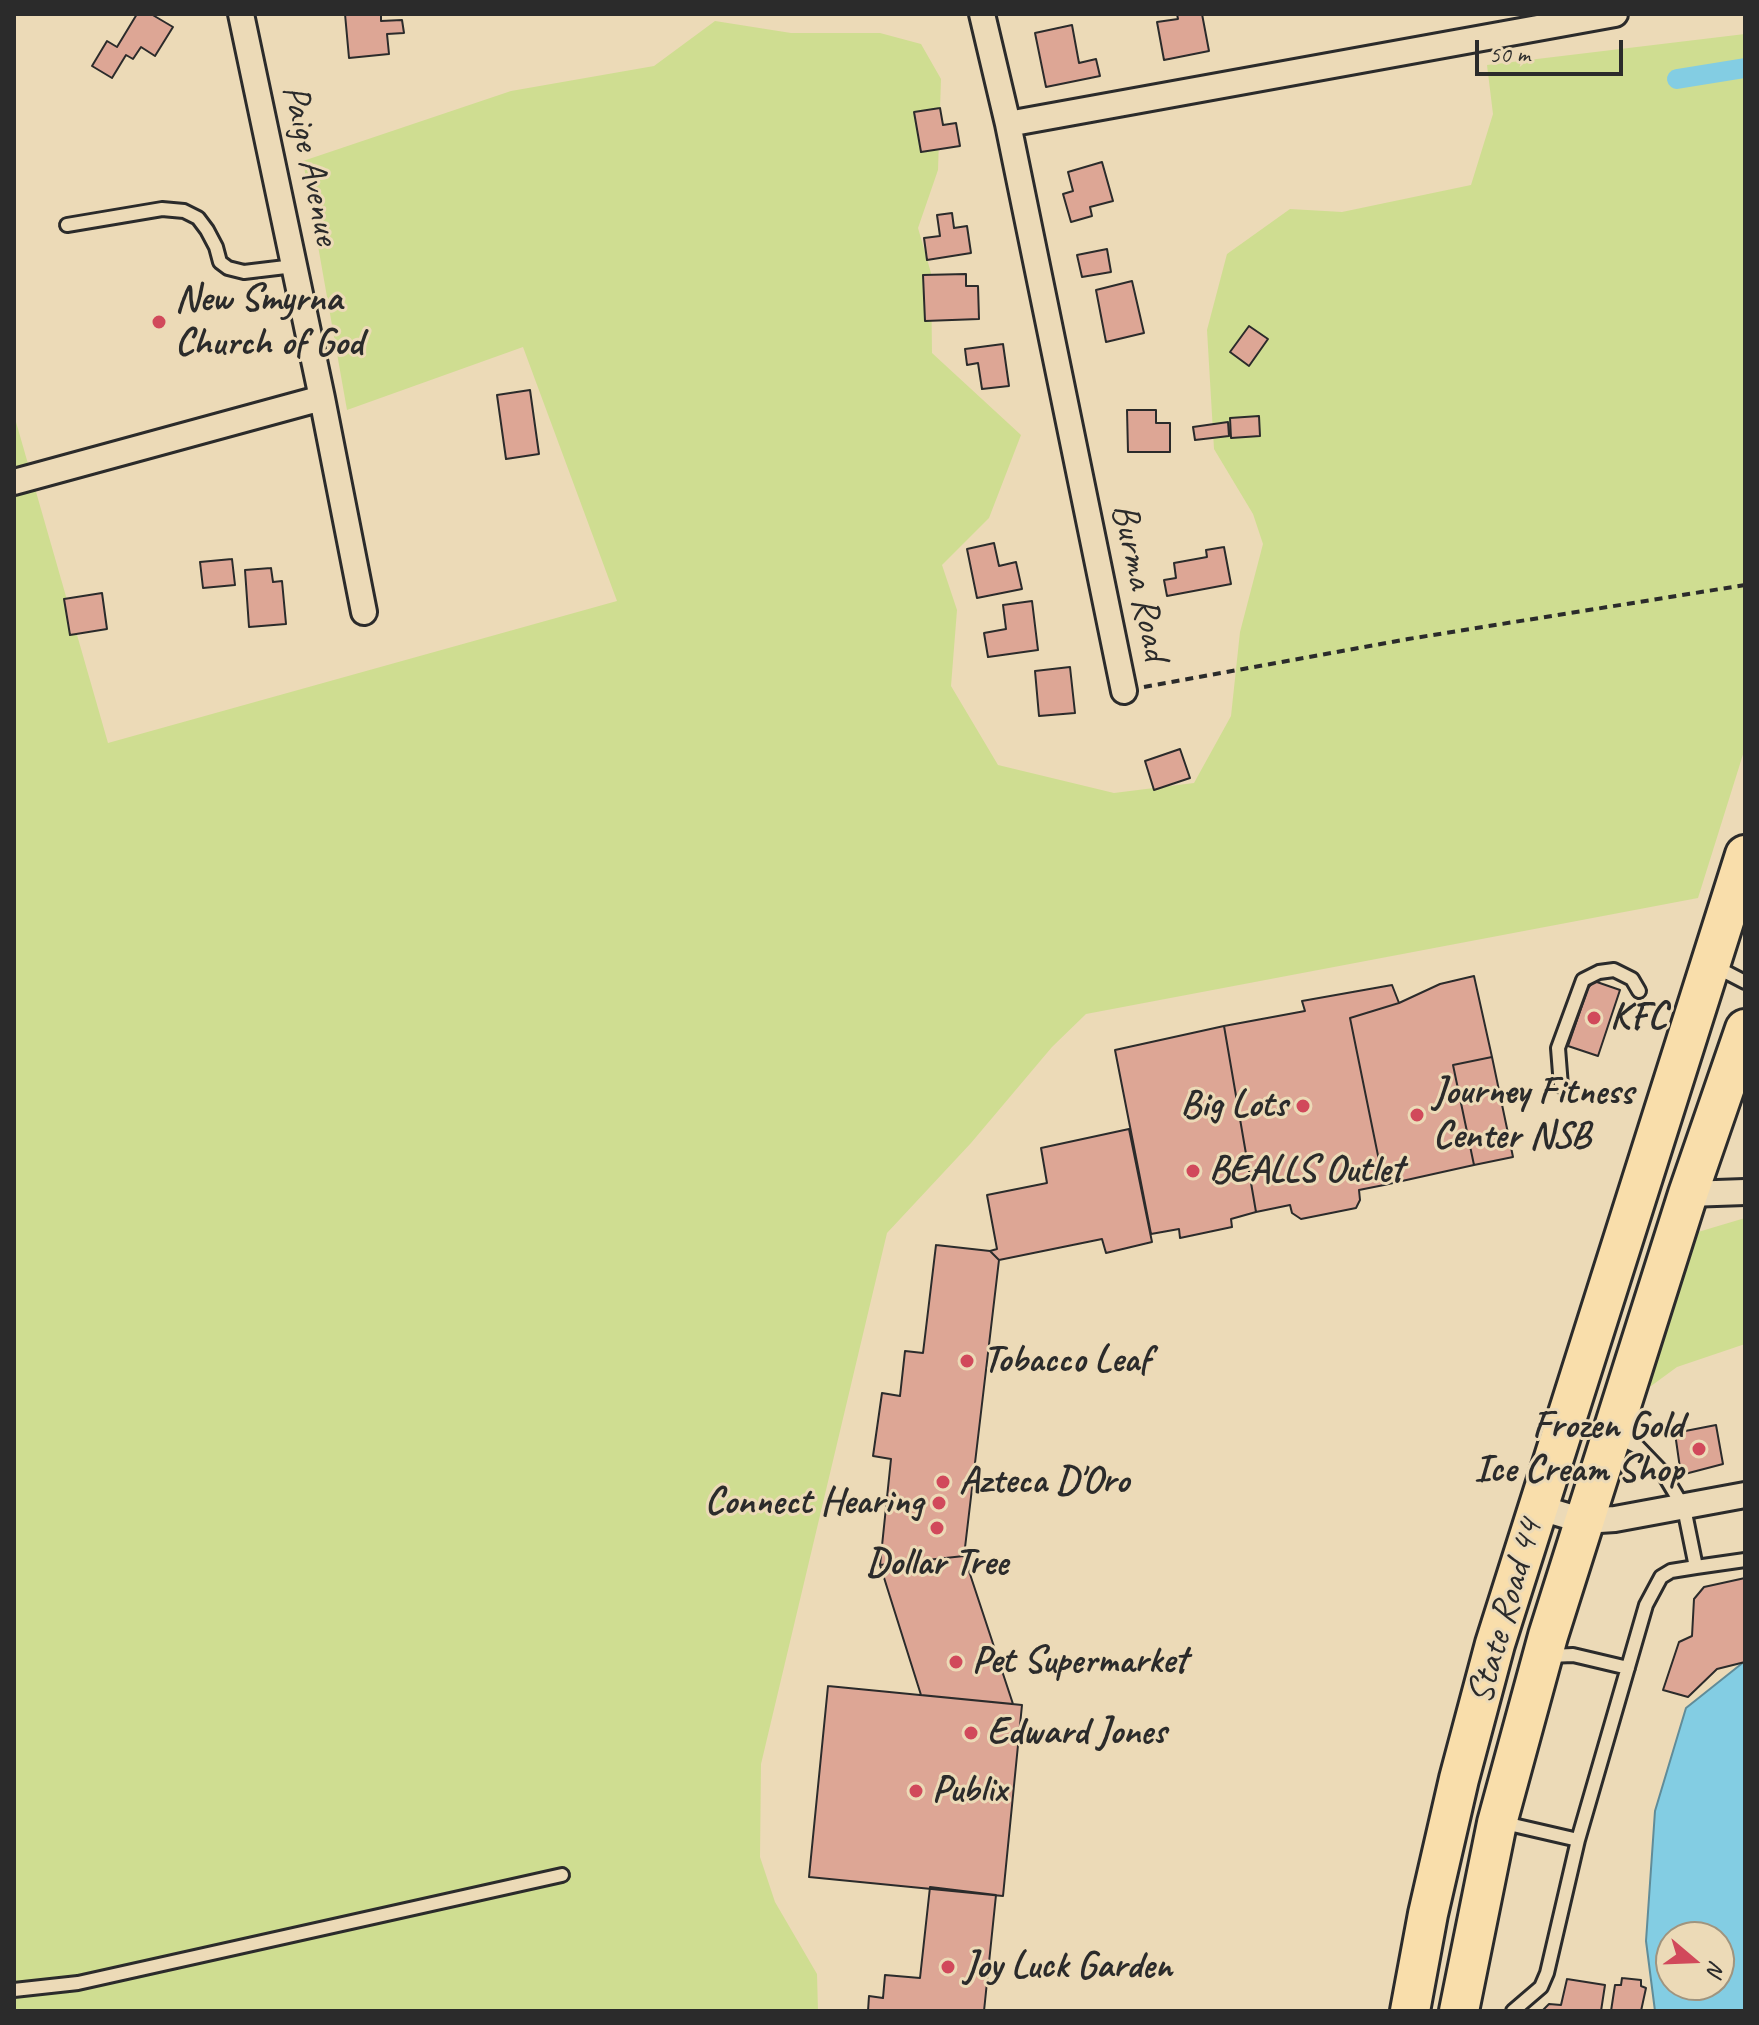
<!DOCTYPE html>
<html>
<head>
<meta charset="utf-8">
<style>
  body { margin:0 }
  #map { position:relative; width:1759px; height:2025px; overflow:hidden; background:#ecdab7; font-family:Caveat,sans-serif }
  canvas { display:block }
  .frame { position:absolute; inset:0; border:16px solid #2b2b2b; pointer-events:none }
  .north { position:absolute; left:1655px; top:1921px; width:80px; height:80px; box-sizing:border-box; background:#ecdab7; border:2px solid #9f947f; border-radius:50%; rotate:109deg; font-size:22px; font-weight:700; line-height:32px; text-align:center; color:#2b2b2b }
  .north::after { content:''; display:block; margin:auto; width:28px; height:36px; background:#d1495b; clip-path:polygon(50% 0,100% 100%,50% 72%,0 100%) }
  .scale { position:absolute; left:1475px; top:40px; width:148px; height:36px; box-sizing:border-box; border:4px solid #2b2b2b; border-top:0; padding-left:10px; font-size:24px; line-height:28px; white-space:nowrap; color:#2b2b2b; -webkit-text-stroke:6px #ecdab7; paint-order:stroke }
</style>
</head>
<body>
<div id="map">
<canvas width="1759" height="2025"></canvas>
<div class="frame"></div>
<div class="north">N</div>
<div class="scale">50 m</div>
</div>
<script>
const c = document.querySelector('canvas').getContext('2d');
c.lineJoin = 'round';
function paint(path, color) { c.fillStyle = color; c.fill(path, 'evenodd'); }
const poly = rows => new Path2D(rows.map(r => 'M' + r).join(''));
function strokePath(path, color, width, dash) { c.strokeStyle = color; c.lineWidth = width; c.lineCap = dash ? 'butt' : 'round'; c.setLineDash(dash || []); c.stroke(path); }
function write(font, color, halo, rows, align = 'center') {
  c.font = font + ' Caveat,sans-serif'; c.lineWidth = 6; c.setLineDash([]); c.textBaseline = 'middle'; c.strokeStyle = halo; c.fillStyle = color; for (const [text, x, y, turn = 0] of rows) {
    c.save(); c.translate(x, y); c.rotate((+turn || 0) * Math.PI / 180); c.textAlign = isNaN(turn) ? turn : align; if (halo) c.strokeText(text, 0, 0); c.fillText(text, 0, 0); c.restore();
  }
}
const green = poly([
  [715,21,791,33,880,33,921,44,941,79,938,170,918,228,931,273,932,353,1021,435,989,518,942,565,957,610,951,686,998,765,1114,793,1194,783,1231,716,1240,632,1263,544,1253,514,1214,449,1207,330,1227,254,1290,209,1342,212,1471,185,1493,114,1487,65,1745,34,1745,748,1698,898,1086,1014,1052,1047,971,1143,887,1233,761,1764,760,1857,775,1902,817,1974,818,2011,14,2011,14,415,108,743,617,601,523,347,347,410,303,161,511,91,654,66],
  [1745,1218,1745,1344,1677,1367,1636,1397,1688,1235]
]);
const water = poly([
  [1745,1661,1745,2011,1655,2011,1646,1941,1655,1811,1686,1708,1745,1661],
  [1671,1937,1719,1937,1719,1985,1671,1985,1671,1937]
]);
const canal = poly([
  [1677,79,1745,68]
]);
const building = poly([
  [137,14,151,14,173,27,155,56,141,47,133,59,126,55,112,78,92,66,107,41,117,47,137,14],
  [345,14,381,14,381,21,402,20,404,33,387,34,389,54,349,58,345,14],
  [1177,14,1202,14,1209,51,1164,60,1157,22,1178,19,1177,14],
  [1072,25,1079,63,1096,59,1100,76,1046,87,1035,33,1072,25],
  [940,108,943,125,956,123,960,146,921,152,914,112,940,108],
  [1102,162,1113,201,1090,207,1092,216,1071,222,1063,194,1073,191,1068,172,1102,162],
  [952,213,954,228,967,226,971,253,927,260,924,238,940,236,937,215,952,213],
  [1107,249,1111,272,1082,277,1077,255,1107,249],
  [966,274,966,286,978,286,979,319,925,321,923,275,966,274],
  [1132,281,1144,333,1106,342,1096,290,1132,281],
  [1249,326,1268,339,1249,366,1230,352,1249,326],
  [1003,344,1009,386,982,389,978,363,967,365,965,349,1003,344],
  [530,390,539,454,506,459,497,395,530,390],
  [1127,410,1156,410,1156,423,1170,423,1170,452,1128,452,1127,410],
  [1259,416,1260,436,1231,438,1230,418,1259,416],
  [1228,422,1229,436,1195,440,1193,427,1228,422],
  [994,543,999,566,1016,562,1022,589,977,598,967,549,994,543],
  [1224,547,1231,584,1167,596,1164,580,1176,578,1174,563,1207,557,1206,550,1224,547],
  [232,559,235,585,203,588,200,562,232,559],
  [271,568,273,582,282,581,286,624,249,627,245,570,271,568],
  [102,593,107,629,70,635,64,599,102,593],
  [1032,601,1038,650,988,657,984,633,1006,629,1003,605,1032,601],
  [1070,667,1075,713,1039,716,1035,671,1070,667],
  [1180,749,1190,778,1154,790,1145,761,1180,749],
  [1474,976,1492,1057,1453,1065,1474,1165,1384,1185,1350,1018,1399,1003,1440,984,1474,976],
  [1594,981,1620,990,1598,1056,1568,1046,1588,988,1594,981],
  [1392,985,1399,1003,1350,1018,1384,1185,1359,1190,1360,1200,1356,1208,1301,1219,1292,1213,1290,1205,1256,1212,1224,1026,1305,1011,1302,1001,1392,985],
  [1224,1026,1256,1212,1231,1219,1232,1227,1180,1238,1179,1229,1151,1234,1115,1050,1224,1026],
  [1492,1057,1513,1157,1474,1165,1453,1065,1492,1057],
  [1129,1129,1152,1242,1106,1253,1102,1239,999,1260,990,1251,997,1249,987,1195,1047,1183,1041,1148,1129,1129],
  [936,1245,990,1251,999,1260,964,1556,880,1565,891,1459,873,1456,882,1393,900,1396,905,1351,923,1353,936,1245],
  [1716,1425,1723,1464,1681,1475,1675,1433,1716,1425],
  [964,1556,1013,1704,921,1695,880,1565,964,1556],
  [1745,1578,1745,1662,1717,1669,1688,1697,1663,1690,1679,1642,1692,1636,1694,1599,1704,1587,1745,1578],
  [828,1686,1022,1705,1003,1896,809,1877,828,1686],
  [930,1887,996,1895,984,2011,868,2011,869,1996,883,1998,885,1975,920,1978,930,1887],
  [1622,1978,1641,1980,1641,1986,1646,1988,1641,2011,1611,2011,1615,1985,1621,1985,1622,1978],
  [1567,1979,1605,1985,1601,2011,1542,2011,1549,2004,1561,2005,1567,1979]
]);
const path = poly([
  [1144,687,1408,639,1745,585]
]);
const lane = poly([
  [67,225,162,209,184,211,198,218,207,230,216,247,220,262,228,268,244,272,294,266],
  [1716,967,1745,982],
  [1561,1086,1558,1048,1583,980,1599,972,1614,970,1632,979,1639,991],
  [1615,1436,1638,1447,1663,1473,1684,1508,1696,1567,1745,1560],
  [1549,1656,1573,1655,1628,1668],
  [1500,1822,1578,1840,1646,1605,1661,1577,1671,1571,1696,1567],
  [14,1990,78,1983,562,1875],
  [1513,2011,1541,1987,1547,1973,1578,1840]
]);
const street = poly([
  [241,14,322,398,364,612],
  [982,14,1008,124,1124,691],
  [1008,124,1615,14],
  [14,482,322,398],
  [1688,1194,1745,1192],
  [1537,1507,1584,1521,1615,1519,1745,1495]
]);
const primary = poly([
  [1410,2011,1428,1914,1459,1779,1495,1644,1745,855],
  [1459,2011,1497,1823,1548,1636,1688,1194,1745,1029]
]);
const markers = [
  [159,322,8,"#d1495b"],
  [1594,1018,8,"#d1495b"],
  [1303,1106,8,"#d1495b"],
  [1417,1115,8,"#d1495b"],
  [1193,1171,8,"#d1495b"],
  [967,1361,8,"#d1495b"],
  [1699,1449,8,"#d1495b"],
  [943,1482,8,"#d1495b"],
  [939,1503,8,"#d1495b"],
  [937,1528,8,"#d1495b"],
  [956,1662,8,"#d1495b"],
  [971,1733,8,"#d1495b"],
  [916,1791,8,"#d1495b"],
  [948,1967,8,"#d1495b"]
];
const streetNames = [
  ["Paige Avenue",310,165,78],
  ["Burma Road",1139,582,78],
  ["State Road 44",1506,1612,-74]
];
const poiNames = [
  ["New Smyrna",175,300],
  ["Church of God",175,344],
  ["KFC",1610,1018],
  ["Journey Fitness",1433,1093],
  ["Center NSB",1433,1137],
  ["Big Lots",1287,1106,"right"],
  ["BEALLS Outlet",1209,1171],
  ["Tobacco Leaf",983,1361],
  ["Frozen Gold",1683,1427,"right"],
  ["Ice Cream Shop",1683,1471,"right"],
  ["Azteca D'Oro",959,1482],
  ["Connect Hearing",923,1503,"right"],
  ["Dollar Tree",937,1564,"center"],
  ["Pet Supermarket",972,1662],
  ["Edward Jones",987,1733],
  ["Publix",932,1791],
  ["Joy Luck Garden",964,1967]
];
paint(green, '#cfdd91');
paint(water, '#83cde3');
strokePath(water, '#608c99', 2);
strokePath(canal, '#83cde3', 20);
paint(building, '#dda695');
strokePath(building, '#2b2b2b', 2);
strokePath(lane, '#2b2b2b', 18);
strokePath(street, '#2b2b2b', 30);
strokePath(primary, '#2b2b2b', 44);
strokePath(path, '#2b2b2b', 4, [8, 6]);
strokePath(lane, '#ecdab7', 12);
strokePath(street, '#ecdab7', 24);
strokePath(primary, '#f9deab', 38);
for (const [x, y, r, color] of markers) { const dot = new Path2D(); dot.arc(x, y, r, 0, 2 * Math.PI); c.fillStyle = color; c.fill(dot); strokePath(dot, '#ecdab7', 3); }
write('38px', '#2b2b2b', '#ecdab7', streetNames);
write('bold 38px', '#2b2b2b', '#ecdab7', poiNames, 'left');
</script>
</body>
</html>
